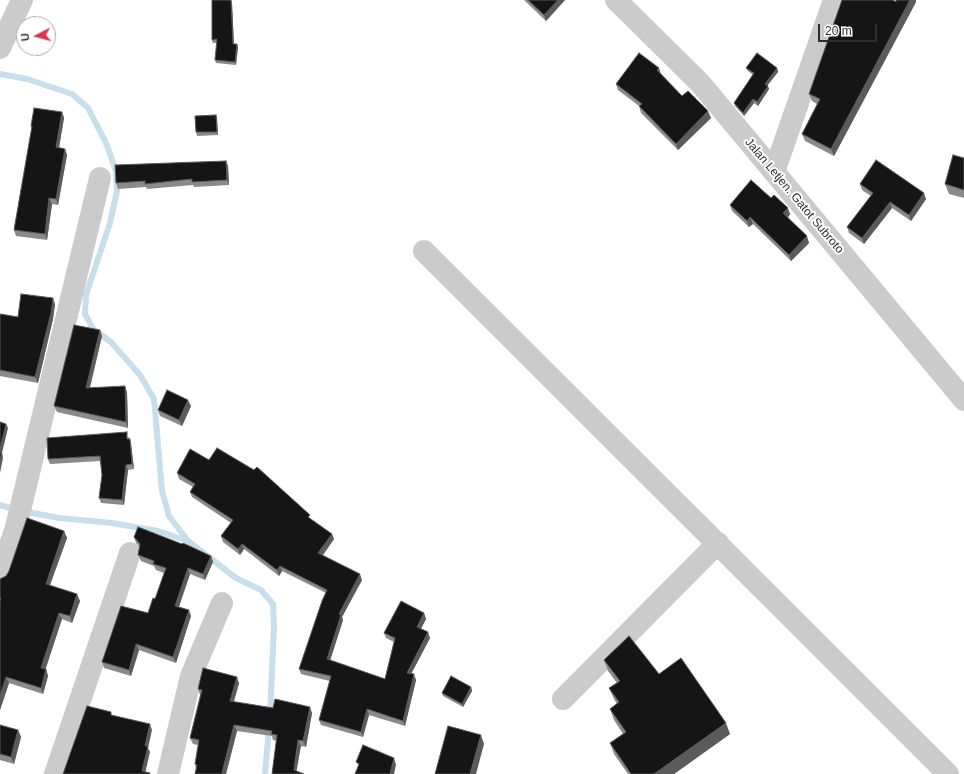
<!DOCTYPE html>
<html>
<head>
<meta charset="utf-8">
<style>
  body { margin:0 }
  #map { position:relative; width:964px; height:774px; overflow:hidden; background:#fff; font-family:Helvetica,sans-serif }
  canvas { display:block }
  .north { position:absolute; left:16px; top:16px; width:40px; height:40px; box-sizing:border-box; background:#fff; border:1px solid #ababab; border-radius:50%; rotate:264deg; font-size:11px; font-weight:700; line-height:16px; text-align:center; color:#2e2e2e }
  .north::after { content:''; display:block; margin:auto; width:14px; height:18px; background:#e03547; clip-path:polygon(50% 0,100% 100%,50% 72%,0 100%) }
  .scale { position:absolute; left:818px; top:24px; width:59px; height:18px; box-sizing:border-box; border:2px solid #2e2e2e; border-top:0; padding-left:5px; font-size:12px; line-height:14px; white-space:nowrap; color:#2e2e2e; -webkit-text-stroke:3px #fff; paint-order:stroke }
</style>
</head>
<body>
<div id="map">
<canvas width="964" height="774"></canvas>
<div class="north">U</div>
<div class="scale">20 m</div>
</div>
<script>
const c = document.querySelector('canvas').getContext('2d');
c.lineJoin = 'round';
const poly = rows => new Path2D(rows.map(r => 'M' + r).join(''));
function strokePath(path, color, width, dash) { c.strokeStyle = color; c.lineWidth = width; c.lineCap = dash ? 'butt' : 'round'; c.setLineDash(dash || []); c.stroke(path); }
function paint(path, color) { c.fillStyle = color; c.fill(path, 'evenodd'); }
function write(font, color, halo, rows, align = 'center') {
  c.font = font + ' Helvetica,sans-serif'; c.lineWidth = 4; c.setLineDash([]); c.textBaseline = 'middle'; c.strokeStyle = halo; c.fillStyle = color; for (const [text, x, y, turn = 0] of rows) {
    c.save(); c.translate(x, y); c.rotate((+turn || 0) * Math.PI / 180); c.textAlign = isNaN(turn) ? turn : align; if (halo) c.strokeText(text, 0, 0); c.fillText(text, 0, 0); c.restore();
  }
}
const stream = poly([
  [0,74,27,79,72,94,88,108,106,143,116,171,117,191,110,223,86,295,85,314,93,329,111,342,140,375,154,399,162,491,169,516,188,541],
  [0,505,17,510,59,518,112,523,158,531,188,541,236,578,261,590,273,604,274,627,270,715],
  [265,774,269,728]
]);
const minor = poly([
  [616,0,700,83,964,400],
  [0,48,22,0],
  [774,172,834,0],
  [424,251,948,774],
  [0,573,15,531,100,178],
  [563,699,718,543],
  [55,774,130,553],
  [168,774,191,676,222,603]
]);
const wall = poly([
  [524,0,565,0,546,21],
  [896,2,916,2,834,156,805,141,802,134,817,104,812,101,809,94],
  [232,3,234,44,238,47,236,65,216,63,215,60,217,43,213,43,212,40],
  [746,68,777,68,778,72,767,86,769,89,758,106,754,103,744,116,735,106,734,103,753,75,748,71],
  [661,74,682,96,711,118,678,150,641,113,639,106,618,90,616,84],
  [62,112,64,118,59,148,65,149,67,155,58,205,52,204,47,240,16,236,14,230,32,129,31,126],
  [216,115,217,118,218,135,197,136,196,132],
  [964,158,964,198,949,194,945,184],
  [226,161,228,166,229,185,194,187,193,185,147,189,146,187,118,189,116,183],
  [860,184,926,199,911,221,892,208,864,244,849,233,847,227,871,196,862,190],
  [771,198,790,214,788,217,809,243,791,261,753,224,749,227,732,211,730,205],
  [55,304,53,319,38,383,0,376,0,314,18,317],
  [100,330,102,336,90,388,127,392,128,428,57,412,54,406],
  [191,406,182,426,160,416,158,410],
  [129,437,131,444,134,469,128,470,124,505,101,503,99,498,102,475,100,461,50,464,48,459],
  [177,473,311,520,332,534,334,539,323,555,362,580,342,617,343,620,330,660,385,679,394,642,386,638,384,633,424,613,426,619,421,629,430,638,411,674,416,680,405,726,369,715,363,737,321,725,319,720,330,681,301,674,299,669,326,593,282,571,279,576,244,549,240,555,223,542,221,536,231,523,192,497,190,492,193,487,179,479],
  [64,531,67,538,50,585,80,601,72,623,62,619,45,669,46,669,48,676,43,694,9,683,0,710,0,579,6,576],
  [134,537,211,556,213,562,205,580,190,574,179,607,191,616,176,663,139,650,131,676,104,668,102,662,148,613,155,599,164,573,156,570,154,566,141,561,138,555,140,547,136,543],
  [604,660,659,674,730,734,674,774,628,774,614,754,610,743,623,734,614,720,610,709,617,704,614,699,609,688,617,683,608,671],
  [239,683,234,702,312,713,306,747,301,746,272,774,277,741,273,740,272,736,237,731,226,774,196,769,195,764,198,745,193,744,190,738,200,695,198,689],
  [471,687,472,691,463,707,443,696,442,693],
  [0,725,18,730,21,737,14,764,0,760]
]);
const shadedWall = poly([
  [231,0,232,3,234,47,233,44],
  [558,0,565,0,546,21,544,15],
  [910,0,916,0,916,2,834,156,831,149],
  [237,44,238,47,236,65,235,62],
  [659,68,661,74,660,77,657,70],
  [777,68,778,72,766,87,765,84],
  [768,86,769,89,758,106,757,102],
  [753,99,754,103,744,116,743,113],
  [708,111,711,118,678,150,676,144],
  [62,112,64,118,58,153,56,147],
  [216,115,217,118,218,135,217,132],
  [65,149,67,155,58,205,56,199],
  [226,161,228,166,229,185,227,180],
  [924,193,926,199,911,221,909,215],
  [49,198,52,204,47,240,45,234],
  [890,202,892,208,864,244,862,238],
  [788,208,790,214,786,220,783,213],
  [750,217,753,224,749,227,747,221],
  [807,236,809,243,791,261,789,255],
  [53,298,55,304,53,319,38,383,35,377],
  [100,330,102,336,88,394,86,388],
  [125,386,127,392,128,428,126,422],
  [188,400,191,406,182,426,179,420],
  [6,424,8,428,2,453,3,458,0,473,0,449],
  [130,439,131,444,134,469,132,464],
  [126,465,128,470,124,505,122,500],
  [64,531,67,538,48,590,46,584],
  [332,534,334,539,320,559,318,553],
  [242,544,244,549,240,555,238,549],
  [211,556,213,562,205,580,203,574],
  [280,566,282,571,279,576,277,570],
  [188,568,190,574,177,612,175,606],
  [360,574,362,580,342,617,343,620,329,664,327,659,339,614],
  [77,594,80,601,72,623,70,616],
  [189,610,191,616,176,663,173,657],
  [59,613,62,619,44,674,41,668],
  [424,613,426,619,419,632,417,627],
  [428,632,430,638,409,678,407,673],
  [136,644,139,650,131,676,129,670],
  [46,669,48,676,43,694,41,688],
  [414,674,416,680,405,726,403,721],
  [6,677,9,683,0,710,0,696],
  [237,677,239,683,232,707,230,701],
  [471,687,472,691,463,707,462,704],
  [310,707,312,713,306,747,303,741],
  [367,709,369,715,363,737,361,732],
  [726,723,730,734,674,774,654,774],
  [150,724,152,730,148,748,150,752,145,774,142,771,145,746],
  [234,725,237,731,226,774,222,773],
  [18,730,21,737,14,764,11,757],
  [481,735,484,744,476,774,470,774],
  [298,740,301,746,296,774,294,770],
  [394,758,396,765,394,774,390,774]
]);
const building = poly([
  [212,0,231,0,233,44,237,44,235,62,215,60,217,39,212,40,212,0],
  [528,0,558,0,544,15,528,0],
  [842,0,893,0,896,2,896,0,910,0,831,149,802,134,820,99,809,94,842,0],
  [639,53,659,68,657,70,682,96,688,91,708,111,676,144,639,106,642,104,616,84,639,53],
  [757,53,777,68,765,84,768,86,757,102,753,99,743,113,734,103,754,73,746,68,757,53],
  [34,108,62,112,56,147,65,149,56,199,49,198,45,234,14,230,32,126,31,126,34,108],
  [216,115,217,132,196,132,195,116,216,115],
  [953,155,964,158,964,190,945,184,953,155],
  [876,160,924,193,909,215,890,202,862,238,847,227,873,193,860,184,876,160],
  [226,161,227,180,192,182,192,179,145,184,145,181,116,183,115,165,226,161],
  [751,180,771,198,774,195,788,208,783,213,807,236,789,255,750,217,747,221,730,205,751,180],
  [21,294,53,298,51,313,35,377,0,370,0,314,18,317,21,294],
  [74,325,100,330,86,388,125,386,126,422,54,406,74,325],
  [167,390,188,400,179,420,158,410,167,390],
  [0,422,6,424,0,449,0,422],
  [127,432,127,439,130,439,132,464,126,465,122,500,99,498,102,475,100,456,48,459,47,438,127,432],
  [217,448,254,470,257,467,310,515,308,517,332,534,318,553,360,574,339,614,341,615,327,659,385,679,395,638,384,633,401,601,424,613,417,627,428,632,407,673,414,674,403,721,367,709,361,732,319,720,331,676,299,669,322,601,327,590,280,566,277,570,242,544,238,549,221,536,233,520,190,492,195,484,177,473,190,449,209,460,217,448],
  [0,452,2,453,0,460,0,452],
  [27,518,64,531,46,584,77,594,70,616,59,613,41,668,46,669,41,688,6,677,0,696,0,601,1,598,0,598,0,579,6,576,9,571,27,518],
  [138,527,182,544,183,543,211,556,203,574,188,568,175,606,189,610,173,657,136,644,129,670,102,662,121,606,148,613,153,598,155,599,166,568,153,564,154,561,138,555,140,544,134,537,138,527],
  [629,636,659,674,681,658,726,723,654,774,631,774,610,743,626,732,610,709,619,702,609,688,620,681,604,660,629,636],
  [203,668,237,677,230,701,273,708,275,699,310,707,303,741,298,740,294,770,304,774,272,774,277,735,271,734,272,731,234,725,222,773,225,774,195,774,197,765,195,764,199,740,190,738,202,690,198,689,203,668],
  [451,676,471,687,462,704,442,693,451,676],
  [87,706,111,712,111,715,150,724,145,746,148,746,142,771,150,773,150,774,63,774,87,706],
  [0,725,18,730,11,757,0,754,0,725],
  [448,726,481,735,470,774,435,774,448,726],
  [363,745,394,758,390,774,355,774,359,764,356,762,363,745]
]);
const streetNames = [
  ["Jalan Letjen. Gatot Subroto",794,196,50]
];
strokePath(stream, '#c8deea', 6);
strokePath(minor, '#cbcbcb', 22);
paint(wall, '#8a8a8a');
paint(shadedWall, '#5b5b5b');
paint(building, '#151515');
strokePath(building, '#5b5b5b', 1);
write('12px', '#2e2e2e', '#fff', streetNames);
</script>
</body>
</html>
